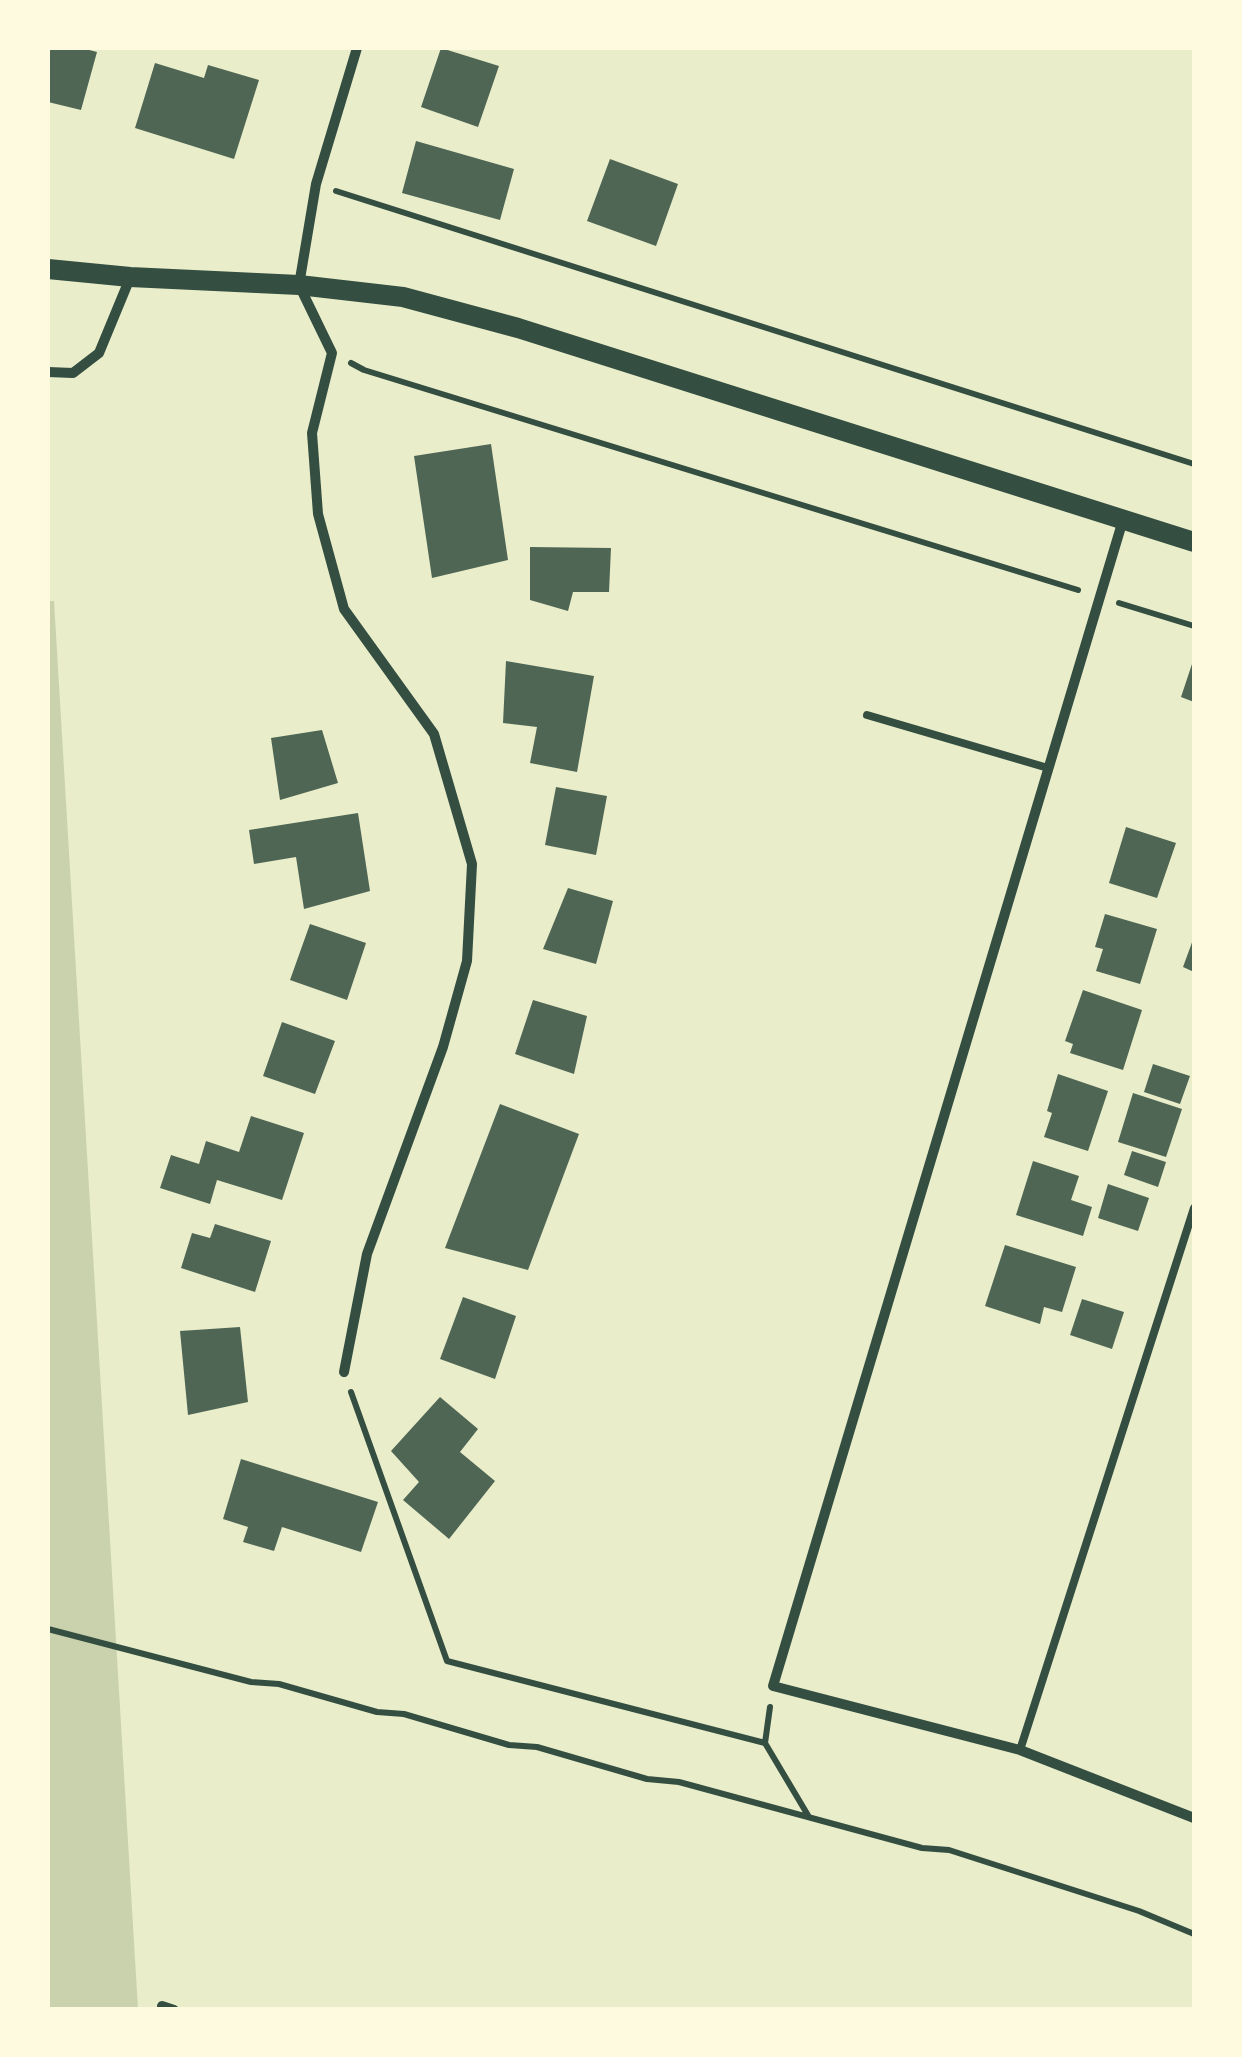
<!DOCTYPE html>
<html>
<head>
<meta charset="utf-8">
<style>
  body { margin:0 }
  #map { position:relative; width:1242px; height:2057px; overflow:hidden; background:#e9edc9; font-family:"Source Sans 3",sans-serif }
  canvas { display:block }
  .frame { position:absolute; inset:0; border:50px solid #fefae0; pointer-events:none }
</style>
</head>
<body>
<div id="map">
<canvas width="1242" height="2057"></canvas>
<div class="frame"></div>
</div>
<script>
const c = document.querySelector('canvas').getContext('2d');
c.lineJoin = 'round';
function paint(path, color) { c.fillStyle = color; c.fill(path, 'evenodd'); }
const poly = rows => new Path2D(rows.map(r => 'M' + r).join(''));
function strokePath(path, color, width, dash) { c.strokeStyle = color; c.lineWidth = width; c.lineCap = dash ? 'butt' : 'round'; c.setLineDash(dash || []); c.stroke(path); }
const green = poly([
  [48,601,54,601,138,2009,48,2010]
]);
const building = poly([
  [48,48,82,48,97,52,81,110,48,102],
  [441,48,499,66,478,127,421,107],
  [155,63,204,78,208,65,259,80,234,159,135,128],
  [416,141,514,169,500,220,402,193],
  [610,159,678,184,656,246,587,221],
  [491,444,508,560,432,578,414,456],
  [530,547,611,548,609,592,573,592,568,611,530,600],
  [1194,658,1194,702,1181,697],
  [506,661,594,676,577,772,530,763,537,727,503,723],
  [322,730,338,783,280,800,271,738],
  [556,787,607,796,596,855,545,845],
  [358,813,370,891,304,909,296,857,254,864,249,830],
  [1126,827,1176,843,1157,898,1109,883],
  [568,888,613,901,596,964,543,949],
  [1105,914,1157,929,1140,984,1096,971,1103,949,1095,947],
  [310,924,366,943,347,1000,290,980],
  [1194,937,1194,972,1183,967],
  [1083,990,1142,1010,1123,1070,1070,1053,1073,1044,1065,1041],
  [533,1000,587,1016,574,1074,515,1054],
  [282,1022,335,1041,315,1094,263,1076],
  [1153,1064,1190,1076,1180,1104,1144,1092],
  [1058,1074,1108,1091,1088,1151,1044,1137,1052,1113,1047,1111],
  [1133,1093,1182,1109,1166,1157,1118,1142],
  [500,1104,579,1134,528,1270,445,1248],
  [251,1116,304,1133,282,1200,217,1180,210,1204,160,1188,171,1155,199,1164,206,1141,239,1152],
  [1132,1151,1166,1162,1158,1187,1124,1175],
  [1033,1161,1079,1176,1071,1200,1092,1207,1083,1236,1016,1215],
  [1108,1184,1149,1198,1138,1231,1098,1218],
  [215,1224,271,1241,255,1292,181,1268,192,1233,210,1238],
  [1005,1245,1076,1267,1062,1312,1044,1307,1040,1324,985,1306],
  [463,1297,516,1316,495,1379,440,1359],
  [1082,1299,1124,1312,1112,1349,1070,1335],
  [240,1327,248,1402,188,1415,180,1331],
  [440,1397,478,1429,460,1452,495,1481,449,1539,403,1500,419,1482,391,1451],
  [241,1459,378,1502,361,1552,282,1527,274,1551,243,1542,248,1527,223,1519]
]);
const path = poly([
  [336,191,1194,464],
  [351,363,364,370,1078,590],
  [1119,603,1194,626],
  [351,1392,447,1661,765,1743],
  [48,1629,251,1682,279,1684,377,1712,404,1714,509,1745,537,1747,647,1779,679,1782,922,1848,949,1850,1139,1911,1194,1934],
  [770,1707,765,1743,809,1817]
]);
const service = poly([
  [867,715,1048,768],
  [1020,1750,1194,1208]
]);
const minor = poly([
  [48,372,73,373,99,353,130,278],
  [1123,520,773,1686,1020,1750,1194,1818],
  [344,1372,367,1254,443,1047,467,961,472,864,434,734,344,609,318,514,312,433,332,353,299,285,316,184,357,48],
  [162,2006,174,2010]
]);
const secondary = poly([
  [48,269,130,277,299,285,403,297,518,328,1194,542]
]);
paint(green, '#cad2ad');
paint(building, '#4f6655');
strokePath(path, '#344e41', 6);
strokePath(service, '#344e41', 8);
strokePath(minor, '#344e41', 10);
strokePath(secondary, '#344e41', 20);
</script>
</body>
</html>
